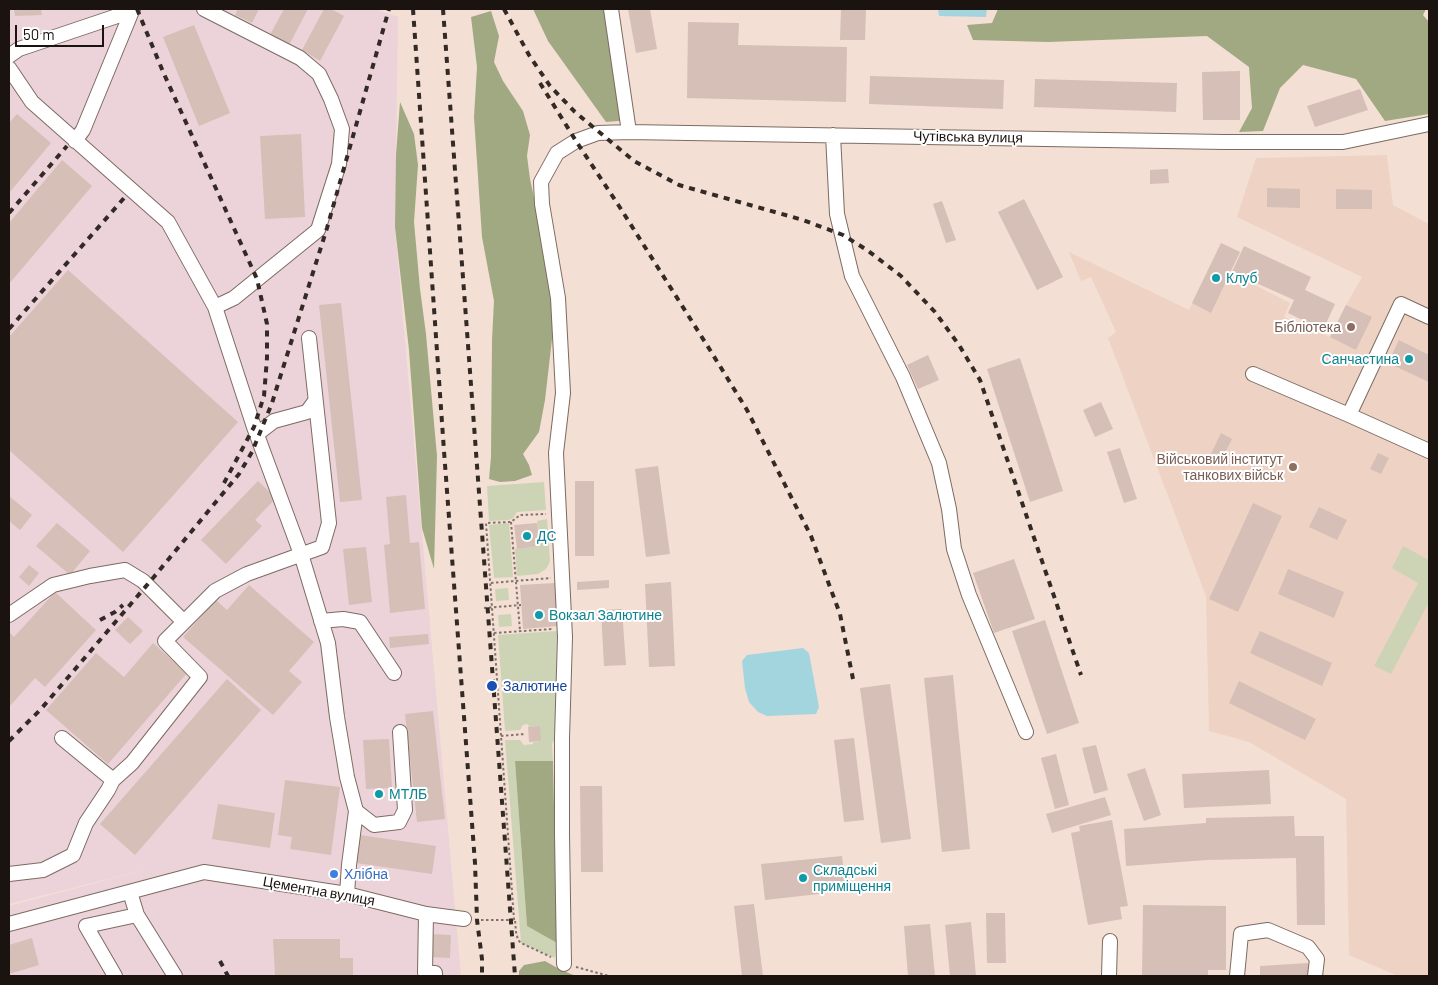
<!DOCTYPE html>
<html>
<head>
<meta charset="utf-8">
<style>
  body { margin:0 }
  #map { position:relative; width:1438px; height:985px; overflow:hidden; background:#f4dfd4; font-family:Barlow,sans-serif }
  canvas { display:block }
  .frame { position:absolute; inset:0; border:10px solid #1a130f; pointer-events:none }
  .scale { position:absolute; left:15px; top:25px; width:89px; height:22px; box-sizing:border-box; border:2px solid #1a130f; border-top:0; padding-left:6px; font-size:15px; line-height:18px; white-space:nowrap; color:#1a130f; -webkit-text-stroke:4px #fff; paint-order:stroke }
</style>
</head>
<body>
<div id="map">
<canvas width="1438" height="985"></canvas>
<div class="frame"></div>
<div class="scale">50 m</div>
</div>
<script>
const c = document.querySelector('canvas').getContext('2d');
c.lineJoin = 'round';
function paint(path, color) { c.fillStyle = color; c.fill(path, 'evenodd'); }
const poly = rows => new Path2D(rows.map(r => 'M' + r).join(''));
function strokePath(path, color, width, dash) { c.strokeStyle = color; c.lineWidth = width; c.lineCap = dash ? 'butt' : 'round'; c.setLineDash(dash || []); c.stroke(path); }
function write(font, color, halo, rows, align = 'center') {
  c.font = font + ' Barlow,sans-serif'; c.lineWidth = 4; c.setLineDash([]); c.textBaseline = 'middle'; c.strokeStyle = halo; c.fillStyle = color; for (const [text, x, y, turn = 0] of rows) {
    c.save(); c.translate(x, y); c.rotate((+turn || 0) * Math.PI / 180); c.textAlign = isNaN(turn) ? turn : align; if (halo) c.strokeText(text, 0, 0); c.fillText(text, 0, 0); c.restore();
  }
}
const built = poly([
  [1387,155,1393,205,1429,224,1429,976,1398,976,1349,955,1346,799,1249,742,1209,731,1206,596,1108,338,1116,332,1091,277,1081,281,1069,252,1189,310,1221,243,1240,252,1229,272,1290,303,1284,317,1330,337,1346,305,1362,277,1237,217,1256,158]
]);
const industrial = poly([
  [9,9,375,9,398,17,395,227,461,976,9,976,9,906,152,868,9,904]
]);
const green = poly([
  [544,482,546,510,517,512,513,518,509,520,489,521,487,486],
  [547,519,550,560,549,564,546,569,538,574,517,576,515,549,540,546,537,521],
  [509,523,513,577,494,578,489,525],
  [1403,546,1429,560,1429,602,1391,674,1374,666,1418,583,1392,568],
  [508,588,509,600,496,601,495,589],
  [511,614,512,626,499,627,498,615],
  [557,631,556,736,552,744,553,761,515,761,527,926,557,943,555,958,521,943,505,740,520,740,524,745,533,744,533,742,540,741,539,726,529,727,528,724,523,725,520,730,505,731,498,635]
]);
const forest = poly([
  [533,9,611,9,630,120,606,122,548,41],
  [998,9,1426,9,1423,15,1429,22,1429,114,1385,121,1356,79,1303,65,1280,88,1263,131,1239,132,1252,108,1249,67,1207,36,1048,42,973,40,967,25,992,23],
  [491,11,499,36,494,62,503,81,523,111,530,135,527,156,530,179,554,290,555,313,545,400,539,432,523,454,529,465,532,475,515,481,500,482,489,479,491,457,492,340,494,301,482,237,474,117,477,67,471,17],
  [400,102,414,134,418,165,414,222,420,289,426,334,437,456,434,569,422,528,409,350,395,227,396,155],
  [515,761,553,761,557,943,527,926],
  [545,961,561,970,576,976,519,976,519,971,524,965]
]);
const water = poly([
  [938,9,987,9,986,17,939,16],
  [803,648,809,653,819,707,816,714,767,716,758,712,749,702,745,688,742,661,747,655]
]);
const building = poly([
  [14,9,41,9,42,15,15,16],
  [238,9,259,9,252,23,235,15],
  [284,9,308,9,289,45,270,35],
  [324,9,331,9,344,16,320,61,302,50],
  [628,9,650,9,657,49,636,53],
  [841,9,866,9,865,40,840,40],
  [688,22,739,23,738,45,847,47,846,102,687,98],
  [194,25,230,113,199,126,163,37],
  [1240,71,1240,120,1203,120,1202,72],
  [870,76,1004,80,1003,109,869,104],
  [1035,79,1177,83,1176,112,1034,107],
  [1360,89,1368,110,1315,127,1307,106],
  [17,114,51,143,9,193,9,123],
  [301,134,305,217,265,219,260,136],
  [62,160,92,186,9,284,9,223],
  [1168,169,1169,183,1150,184,1150,170],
  [1267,188,1300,189,1300,208,1267,207],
  [1336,189,1372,190,1372,209,1336,209],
  [1024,199,1063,277,1037,290,998,212],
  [942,201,956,240,946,243,933,204],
  [1221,243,1240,252,1211,313,1192,303],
  [1244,246,1311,277,1305,290,1335,304,1323,330,1288,313,1294,300,1232,272],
  [68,270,238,422,123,552,9,450,9,337],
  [341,303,362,500,340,502,319,305],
  [1346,305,1372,317,1356,350,1330,337],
  [1399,340,1429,355,1429,382,1388,363],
  [928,355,939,380,918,389,907,365],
  [1020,358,1063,491,1030,502,987,369],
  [1101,402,1113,429,1095,437,1083,410],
  [1221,433,1232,439,1222,459,1211,454],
  [1120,448,1137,499,1124,503,1107,452],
  [1378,453,1389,458,1381,474,1370,469],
  [658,466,670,554,646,557,635,469],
  [258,481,276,498,255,520,262,526,226,564,201,540],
  [575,481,594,481,594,556,575,556],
  [406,495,410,543,419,542,425,609,390,613,384,545,390,544,386,497],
  [9,496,32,515,20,530,9,521],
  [1253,503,1282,516,1238,612,1209,599],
  [1319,507,1347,520,1337,540,1309,527],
  [57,523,90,551,70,575,36,546],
  [537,523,540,546,517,549,514,525],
  [366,547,372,602,349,605,343,549],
  [1014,559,1035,619,994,633,973,573],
  [29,565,39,573,29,586,19,577],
  [1288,569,1344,592,1334,618,1278,594],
  [609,580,609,588,577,590,577,582],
  [671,582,675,666,649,667,645,584],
  [555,583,558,626,523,629,520,585],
  [249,585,314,642,289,671,302,682,273,715,183,637,216,600,227,610],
  [55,592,96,630,45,687,35,678,9,707,9,632,14,637],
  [622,609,626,665,604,666,601,610],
  [128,617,143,631,130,644,115,630],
  [1045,620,1079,723,1047,734,1012,631],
  [1260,631,1332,663,1322,686,1250,653],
  [428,634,429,644,390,648,389,637],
  [153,643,187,673,108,764,46,710,96,653,124,677],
  [953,675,970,849,942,852,924,678],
  [227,679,261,710,135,855,100,824],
  [1239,681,1316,719,1305,740,1229,703],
  [890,684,911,839,881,843,860,688],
  [433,711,445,819,417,822,405,714],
  [540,726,541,741,529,742,528,727],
  [854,738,864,820,844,822,834,740],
  [389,739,392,788,366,789,363,740],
  [1096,745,1108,790,1094,794,1082,748],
  [1056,754,1069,805,1055,809,1041,758],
  [1145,768,1161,815,1144,821,1127,774],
  [1269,770,1271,804,1184,808,1182,774],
  [285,780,340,787,331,855,290,849,292,837,278,835],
  [580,786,602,786,603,872,581,872],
  [1105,797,1111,815,1052,833,1046,814],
  [218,804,275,813,270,848,212,839],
  [1294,816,1295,836,1324,836,1325,925,1297,925,1296,858,1207,860,1126,866,1124,829,1206,823,1206,818],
  [1112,820,1128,906,1120,907,1122,919,1088,925,1071,833,1080,831,1079,826],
  [360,835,436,846,432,874,356,863],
  [842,856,846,891,765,900,761,864],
  [754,904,763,976,742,976,734,906],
  [1143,905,1226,906,1226,970,1208,970,1208,976,1142,976],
  [986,913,1005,913,1006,963,987,963],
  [971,922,976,976,950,976,945,925],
  [930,924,935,976,908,976,904,926],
  [430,934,451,935,450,958,430,957],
  [32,938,39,965,9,974,9,945],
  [273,939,340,939,340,958,353,958,353,976,275,976],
  [1308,963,1309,976,1260,976,1260,966]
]);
const path = poly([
  [511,522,520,631],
  [491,583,551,578],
  [484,608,521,605],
  [494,633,552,629],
  [501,736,525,734],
  [476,920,515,920,516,932,518,940,521,943,551,957],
  [514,920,486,523,511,522,520,515,546,514],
  [576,967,609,976]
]);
const minor = poly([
  [204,9,300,58,319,74,331,99,342,129,339,164,318,230,234,298,215,307],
  [611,9,629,132],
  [9,56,19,49,132,11,133,9],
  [9,68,32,102,168,222,215,307,254,427,301,554,328,643,337,717,347,777,356,811,374,825,399,822,405,810,400,732],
  [833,135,837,214,852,276,903,377,939,463,949,509,954,549,969,595,1026,732],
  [75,141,83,130,132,11],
  [1253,374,1349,415,1429,451],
  [1349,415,1401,304,1429,317],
  [257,434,274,421,307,412,315,401],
  [9,615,53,585,90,576,125,570,143,581,184,622],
  [321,621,343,619,360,622,394,673],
  [62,738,113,780,132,763,200,677,165,641,215,591,247,574,322,547,329,523,309,338],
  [9,874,43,870,73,855,86,823,108,790,113,780],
  [130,892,137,915],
  [347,894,349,865,356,811],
  [426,914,425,973,435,973,435,976],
  [9,924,204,872,347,894,426,914,464,919],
  [564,964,562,834,562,738,565,637,556,453,563,393,558,298,542,204,541,182,557,153,576,141,598,133,629,132,1224,142,1343,142,1429,124],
  [115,976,86,926,137,915,175,976],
  [1109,976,1110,941],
  [1237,976,1241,934,1268,930,1308,947,1317,959,1315,976]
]);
const rail = poly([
  [137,9,164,74,257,279,267,324,267,358,264,396,254,427,224,483],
  [413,9,444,451,475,863,477,920,482,959,482,976],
  [443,9,515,976],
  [504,9,529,55,550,86,575,112,634,161,679,185,803,220,843,235,867,250,901,276,935,312,959,345,980,380,1081,675],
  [540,83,576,141,619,206,710,350,747,410,811,536,840,614,853,679],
  [9,213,67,146],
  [9,329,125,197],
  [100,620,115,612,123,605],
  [9,741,41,709,153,578,239,474,252,452,272,403,327,228,389,9],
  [220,961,228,976]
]);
const markers = [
  [1216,278,5,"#0f9aa8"],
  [1351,327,5,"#8d6e63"],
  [1409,359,5,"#0f9aa8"],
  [1293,467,5,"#8d6e63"],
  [527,536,5,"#0f9aa8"],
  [539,615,5,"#0f9aa8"],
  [492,686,6,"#1a4fb4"],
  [379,794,5,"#0f9aa8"],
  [334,874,5,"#3f7fe0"],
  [803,878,5,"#0f9aa8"]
];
const streetNames = [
  ["Чутівська вулиця",968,137,1],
  ["Цементна вулиця",319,891,10]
];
const cultureNames = [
  ["Клуб",1226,278],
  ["Санчастина",1399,359,"right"],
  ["ДС",537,536],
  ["Вокзал Залютине",549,615],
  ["МТЛБ",389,794],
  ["Складські",813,870],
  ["приміщення",813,886]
];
const educationNames = [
  ["Бібліотека",1341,327],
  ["Військовий інститут",1283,459],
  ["танкових військ",1283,475]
];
const transitNames = [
  ["Залютине",503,686]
];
const shopNames = [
  ["Хлібна",344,874]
];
paint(built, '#eed3c4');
paint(industrial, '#ecd3d9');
paint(green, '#cdd4b5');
paint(forest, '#a1a982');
paint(water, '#a2d5de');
paint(building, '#d5bfb7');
strokePath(minor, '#7d6b61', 16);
strokePath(path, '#81736c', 2, [2.5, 2.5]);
strokePath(minor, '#fff', 14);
strokePath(rail, '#332a25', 4, [6, 6]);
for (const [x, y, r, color] of markers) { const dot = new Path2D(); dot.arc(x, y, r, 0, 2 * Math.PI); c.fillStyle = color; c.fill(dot); strokePath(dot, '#fff', 2); }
write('14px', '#1a130f', '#fff', streetNames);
write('14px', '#0d838f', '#fff', cultureNames, 'left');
write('14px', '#785e54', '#fff', educationNames, 'right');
write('14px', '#164399', '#fff', transitNames, 'left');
write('14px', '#366cbe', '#fff', shopNames, 'left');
</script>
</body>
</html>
